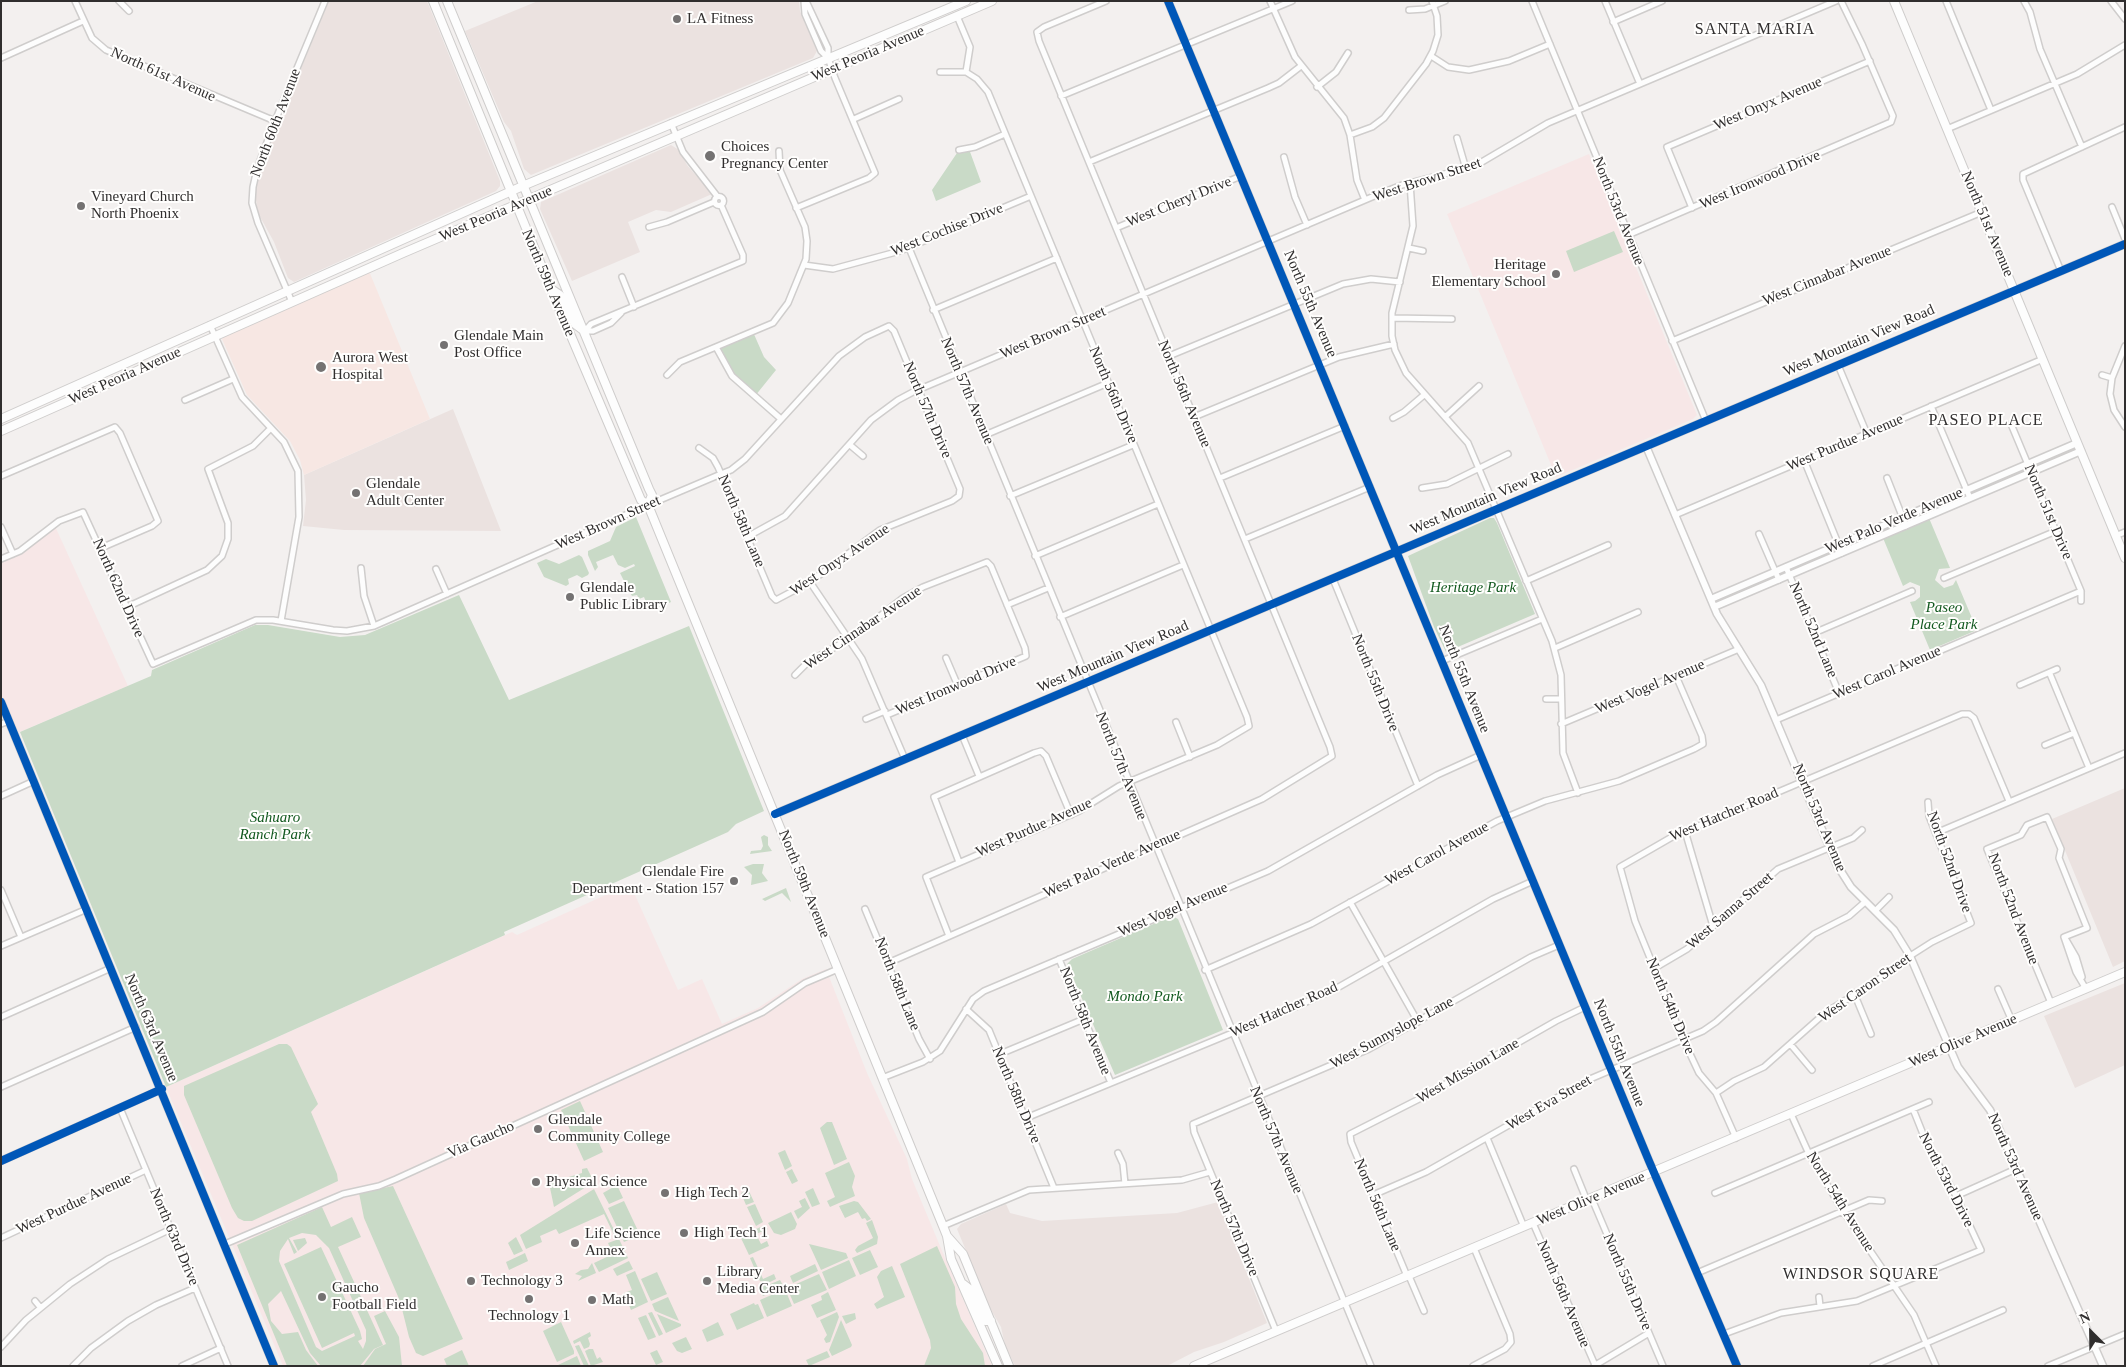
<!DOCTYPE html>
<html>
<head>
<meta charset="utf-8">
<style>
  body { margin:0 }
  #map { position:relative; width:2126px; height:1367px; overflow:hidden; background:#f3f0ef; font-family:Georgia,serif }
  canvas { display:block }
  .frame { position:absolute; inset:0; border:2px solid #302e2e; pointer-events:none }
  .north { position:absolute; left:2066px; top:1307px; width:50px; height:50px; -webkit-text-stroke:4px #fffefd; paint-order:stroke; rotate:337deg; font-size:14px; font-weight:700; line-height:20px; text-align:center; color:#302e2e }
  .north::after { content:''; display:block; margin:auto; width:18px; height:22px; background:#302e2e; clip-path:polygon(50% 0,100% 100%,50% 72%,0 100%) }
</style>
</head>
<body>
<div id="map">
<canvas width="2126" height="1367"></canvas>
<div class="frame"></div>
<div class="north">N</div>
</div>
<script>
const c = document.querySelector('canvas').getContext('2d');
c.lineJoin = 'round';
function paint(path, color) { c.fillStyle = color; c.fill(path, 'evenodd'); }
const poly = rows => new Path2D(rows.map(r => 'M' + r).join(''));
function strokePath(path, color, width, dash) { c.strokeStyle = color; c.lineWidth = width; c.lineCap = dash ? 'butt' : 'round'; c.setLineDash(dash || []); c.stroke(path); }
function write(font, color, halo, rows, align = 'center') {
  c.font = font + ' Georgia,serif'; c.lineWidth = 4; c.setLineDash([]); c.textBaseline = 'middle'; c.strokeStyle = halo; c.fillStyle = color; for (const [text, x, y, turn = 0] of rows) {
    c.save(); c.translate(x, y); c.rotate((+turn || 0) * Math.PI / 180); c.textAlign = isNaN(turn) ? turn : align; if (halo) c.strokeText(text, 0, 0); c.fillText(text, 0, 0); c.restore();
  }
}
const built = poly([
  [329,1,427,1,500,181,500,186,496,191,294,282,288,278,274,242,258,213,255,194,258,174,263,160],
  [538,1,799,1,800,11,817,51,813,58,531,175,524,169,511,131,504,122,465,31],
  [671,145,679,150,687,165,712,194,671,212,656,210,628,222,640,252,572,281,540,209,541,202],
  [453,409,501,531,344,530,303,526,306,500,304,475],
  [2125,788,2125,961,2113,967,2052,819],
  [2125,983,2125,1065,2075,1088,2044,1016],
  [1218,1202,1267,1323,1224,1342,1194,1352,1167,1366,1015,1366,1005,1345,1001,1327,990,1308,957,1229,961,1224,1006,1204,1010,1213,1042,1221,1177,1213]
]);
const education = poly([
  [1589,154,1697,415,1693,419,1556,477,1447,214],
  [54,524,128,686,15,734,1,702,1,559,20,551],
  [630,884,678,990,702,979,722,1024,758,1008,802,979,826,969,867,1073,907,1159,912,1179,940,1246,992,1366,283,1366,166,1087,512,932,517,935]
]);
const medical = poly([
  [369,271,430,419,304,475,300,460,290,441,247,395,222,339,224,335]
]);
const green = poly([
  [969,149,981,182,936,201,932,190,959,150],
  [1614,231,1623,252,1574,272,1566,251],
  [753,332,764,357,776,370,755,396,732,376,716,347],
  [636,517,671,602,660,607,657,602,653,604,650,600,646,602,644,597,639,599,637,595,632,596,629,591,620,573,635,566,634,564,625,568,618,565,613,555,596,562,598,567,595,571,588,555,588,551,610,541,616,527],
  [1490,518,1494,518,1497,523,1535,614,1446,652,1434,627,1408,556],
  [1929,518,1950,568,1939,569,1935,580,1944,588,1953,585,1956,580,1977,630,1930,650,1910,602,1915,601,1920,597,1920,586,1910,582,1903,586,1883,538],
  [579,555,582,557,589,573,588,575,582,578,577,575,568,579,569,584,566,586,544,577,537,563,546,559,559,564],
  [459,595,509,700,689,626,764,811,736,824,728,832,504,932,505,935,166,1087,20,732,151,676,152,670,255,625,268,625,340,637,365,635],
  [764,835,768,837,768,845,772,851,750,854,751,851,761,850,763,846,761,837],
  [753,864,764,864,762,873,768,881,751,885,752,875,744,867],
  [786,888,791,902,782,893,765,901,762,899],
  [1172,916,1178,919,1223,1030,1115,1075,1067,964,1072,959],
  [279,1044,287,1044,291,1047,318,1104,311,1112,337,1174,338,1181,252,1221,244,1221,238,1218,232,1208,184,1095,184,1086],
  [580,1101,603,1152,584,1161,561,1110],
  [827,1122,832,1122,847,1159,834,1165,820,1128],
  [785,1150,792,1166,785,1170,778,1153],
  [849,1162,855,1176,852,1187,855,1196,830,1207,827,1201,835,1197,825,1173],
  [587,1168,594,1182,554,1207,549,1183,582,1173,582,1169],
  [792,1169,798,1181,792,1184,786,1172],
  [617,1185,623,1198,609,1204,603,1193],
  [393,1186,463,1339,423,1356,416,1353,409,1337,400,1301,364,1218,359,1193],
  [813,1188,820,1204,812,1207,805,1192],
  [594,1189,617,1236,615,1237,604,1214,559,1234,556,1229,540,1236,542,1242,526,1249,520,1235],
  [748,1189,754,1202,746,1205,741,1193],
  [805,1198,810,1208,798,1219,794,1211,802,1207,799,1201],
  [624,1201,640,1235,624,1242,608,1208],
  [854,1201,858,1202,871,1219,867,1221,865,1218,862,1219,858,1212,845,1218,839,1206],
  [755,1204,763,1222,756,1226,747,1207],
  [322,1207,331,1227,352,1217,361,1237,338,1247,383,1345,374,1349,360,1366,321,1366,310,1353,281,1291,268,1304,271,1321,282,1334,298,1332,306,1350,318,1366,287,1366,237,1245],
  [302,1233,316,1235,329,1248,366,1330,366,1341,363,1349,358,1341,362,1339,360,1331,321,1247,284,1264,322,1348,354,1333,355,1336,322,1351,316,1347,279,1261,280,1251,288,1239,294,1254,297,1252,289,1238],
  [791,1212,797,1224,795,1229,781,1235,774,1233,768,1223],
  [872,1220,878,1237,877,1244,857,1253,855,1250,858,1246,873,1238,866,1223],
  [763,1226,768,1229,756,1234,761,1244,767,1241,769,1246,749,1255,740,1236],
  [516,1237,523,1251,514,1255,508,1243],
  [305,1238,307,1243,298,1251,293,1240],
  [619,1239,628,1258,599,1272,594,1263,613,1254,608,1243],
  [809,1244,846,1253,848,1258,821,1270],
  [937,1246,955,1287,956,1304,961,1319,983,1353,985,1366,924,1366,931,1348,930,1340,900,1264],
  [870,1250,878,1267,860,1275,852,1258],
  [525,1253,528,1261,509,1270,506,1262],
  [753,1257,763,1279,774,1274,776,1279,768,1283,760,1281,750,1258],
  [849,1260,856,1276,829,1289,822,1272],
  [629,1261,633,1269,617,1276,613,1269],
  [592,1263,596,1273,578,1281,582,1276,575,1274,581,1270,588,1269],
  [815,1264,818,1271,793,1283,790,1276],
  [892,1266,905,1297,877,1309,874,1304,884,1297,877,1277,881,1271],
  [635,1271,648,1302,631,1310,624,1293,632,1290,626,1275],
  [657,1272,667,1294,651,1301,641,1279],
  [819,1274,827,1290,794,1304,787,1288],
  [780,1280,784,1287,763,1296,759,1289,761,1285,768,1285],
  [785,1289,792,1306,767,1317,760,1300],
  [828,1292,836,1310,817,1318,811,1305,822,1300,821,1296],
  [668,1297,679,1321,655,1311,652,1304],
  [754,1303,755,1305,758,1304,764,1318,737,1330,730,1314],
  [385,1311,399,1337,402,1366,363,1366,375,1349,386,1344,374,1316],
  [652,1312,663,1334,659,1336,648,1313],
  [837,1312,839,1317,830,1342,826,1343,824,1339,827,1335,820,1320],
  [855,1313,856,1319,846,1324,842,1316],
  [657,1314,681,1324,681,1326,666,1333],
  [646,1315,656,1337,648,1340,638,1318],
  [841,1320,852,1345,851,1347,832,1356,829,1350],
  [561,1322,574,1351,574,1354,557,1362,543,1331],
  [718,1322,724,1335,707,1342,702,1330],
  [590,1332,591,1336,588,1338,590,1344,589,1347,584,1349,580,1341,574,1344,573,1341],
  [686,1337,692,1349,682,1353,677,1351,672,1343],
  [579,1345,589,1366,584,1366,575,1346],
  [589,1349,593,1349,597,1359,600,1357,603,1362,591,1366,585,1351],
  [462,1350,469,1366,447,1366,444,1359],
  [657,1350,663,1362,656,1365,650,1353],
  [827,1351,830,1357,809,1366,806,1360],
  [577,1356,581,1366,558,1366,558,1365]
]);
const minor = poly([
  [75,1,92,38,106,50,275,121],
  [119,1,129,11],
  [804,1,805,14,821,51,828,58],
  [1270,1,1295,57,1344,118,1350,135,1357,180,1365,200],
  [1532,1,1706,421],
  [1605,1,1640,84],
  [1946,1,1991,110],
  [2024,1,2030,12,2040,49,2082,147],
  [2111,1,2125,19],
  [1409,10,1425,9,1445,1],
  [957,16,970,47,966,72],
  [1613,22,1662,1],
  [1431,56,1448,67,1469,70,1509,61,1550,44],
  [1,58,83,21],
  [940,72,966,72,977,79,988,92,1247,717,1249,726,1217,745,1119,786,1079,811,926,877,949,936],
  [1317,87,1336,72,1348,53],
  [1061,96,1292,1],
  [854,119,899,99],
  [671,123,683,152,717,196],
  [1947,129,2077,74,2125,45],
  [1350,135,1372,127,1384,118,1426,64,1433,51,1438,35,1437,16,1432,1],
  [1457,138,1466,169],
  [959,150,975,147,1005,134],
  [1284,157,1295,197,1307,225],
  [1089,162,1268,88,1279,83,1301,66],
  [1410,183,1413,226,1392,313,1392,336,1395,350,1406,373,1468,443,1552,641,1561,675,1563,753,1578,793],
  '714.5 201a4.5 4.5 0 1 1 9 0a4.5 4.5 0 1 1-9 0Z',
  [2112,207,2125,239],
  [796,208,869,178,875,173,835,78,828,58,828,48,806,1],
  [1692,208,1667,147,1870,61],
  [649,227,667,222,714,202],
  [1116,228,1241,176],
  [1628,235,1891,122,1893,116,1862,44,1841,1],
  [909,248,1371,1366],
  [1409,248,1423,251],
  [804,265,833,269,900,251,1031,196],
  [2061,271,2023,180,2023,174,2125,127],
  [622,277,634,307],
  [292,302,258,223,252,203,253,187,257,169,275,121,325,1],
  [933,310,1057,258],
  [1392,318,1452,319],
  [210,325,242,397,284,442,298,471,299,517,281,621],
  [585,331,591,324,743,261,743,255,721,205],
  [585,331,593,331,611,323,621,313],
  [1672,341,1982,212],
  [2125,346,2112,378,2110,394,2114,410,2125,427],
  [716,347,732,376,781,419],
  [1169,356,1343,284,1371,279,1400,282],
  [1838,365,1867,434],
  [667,375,680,362,773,323,788,303,806,259,807,241,805,227,780,170,779,151],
  [2102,375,2112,378],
  [185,400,233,379],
  [1931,406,1970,498],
  [1194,417,1339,357,1394,344],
  [1445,417,1479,386],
  [1393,418,1404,412,1424,395],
  [2011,424,2081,591,2081,601],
  [985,435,1108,383],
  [850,445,863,456],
  [1804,460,1842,553],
  [1,476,115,427,120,433,158,521,152,526,101,548],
  [1220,478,1345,426],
  [1887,478,1906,526],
  [1422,488,1447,484,1508,454],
  [1010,496,1133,445],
  [1675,515,2043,359],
  [1,527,13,554],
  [1759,534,1779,580],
  [2115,536,2125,532],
  [747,537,785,516,871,420,898,400,913,392,1379,194,1402,185,1475,166,1548,123,1836,1],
  [1245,539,1370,487],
  [1035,556,1158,504],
  [1,559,20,551,59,521,83,512,153,664,256,620,273,620,333,630,347,631,374,626,648,505,721,474,731,470,745,459,839,356,865,337,889,326,894,331,960,489,959,496,952,501,880,530,810,582,776,600,772,596,747,537,721,474,718,467,713,458,699,448],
  [1786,567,1839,693],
  [361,568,364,596,374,626],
  [436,569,447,594],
  [1944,578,2056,531],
  [1333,579,1418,786],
  [1526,581,1608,545],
  [810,582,862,659,905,759],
  [1007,605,1048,588],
  [127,607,207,570,222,556,228,539,228,523,208,469,253,446,271,428],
  [1060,617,1183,565],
  [1814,633,1912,591],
  [1555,648,1638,612],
  [946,658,958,686],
  [1442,661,1542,619],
  [2050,674,2089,768],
  [795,675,807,663,856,635,903,598,923,587,987,562,991,566,1025,648,1026,656,887,715],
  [2020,685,2057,669],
  [1546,699,1561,699],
  [866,719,885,711],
  [1776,720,2081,591],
  [1176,722,1190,757],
  [1,724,9,721],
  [1561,724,1739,649],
  [962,735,979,776],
  [2045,745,2074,733],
  [1,796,34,781],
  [1685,831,1713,926],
  [1936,833,2125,753],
  [959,862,934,797,1034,753,1041,751,1046,756,1071,815],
  [1,890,21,937],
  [1350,902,1418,1022],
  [865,909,919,1039,930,1059],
  [1875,911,1889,897],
  [2064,937,2076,972,2086,989],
  [2065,938,2076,957,2082,977],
  [1,946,87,909],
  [1059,959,1111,1083],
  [888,963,1262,799,1332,756,1330,747,1039,41,1037,32,1044,27,1106,1],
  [1653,969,1687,949,1778,869,1853,838,1862,830],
  [1205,970,1311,924,1497,821,1545,801,1619,781,1694,749,1703,744,1702,736,1676,676],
  [1998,989,2012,1021],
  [1854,993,1871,1034],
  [2051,1003,1987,849,2021,835,2027,825,2047,817,2061,849,2059,858,2087,928,2064,937],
  [966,1009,989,1030,1054,1188],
  [1,1017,111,968],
  [1791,1045,1812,1070],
  [1000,1054,1084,1019],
  [882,1078,923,1062,940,1051,973,999,984,991,1268,871,1437,775,1481,755],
  [1,1087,136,1027],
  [1716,1093,1734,1081,1764,1067,1825,1013,1878,980,1910,956,1932,942,1971,923,1929,816,1928,802],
  [120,1108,228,1366],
  [1791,1114,1809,1154,1843,1211,1914,1315,1936,1366],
  [1026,1118,1293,1008,1337,988,1493,899,1533,881],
  [1487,1138,1524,1227],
  [1736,1138,1716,1093,1699,1073,1683,1039,1635,921,1620,867,1672,837,1962,714,1969,714,1974,718,2009,801],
  [1118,1153,1123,1164,1125,1184],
  [1574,1169,1587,1201],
  [1715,1193,1929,1102],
  [1373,1195,1426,1172,1590,1079,1703,1031,1716,1022,1814,934,1849,916,1865,902],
  [1956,1196,2016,1169],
  [1592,1199,1663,1366],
  [1533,1223,1595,1365],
  [943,1226,1029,1190,1182,1180,1210,1172],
  [1,1238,146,1170],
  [225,1244,343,1194,379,1186,396,1179,763,1012,805,983,838,969],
  [1697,1273,1869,1200,1882,1201],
  [1407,1276,1351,1142,1350,1134,1421,1098,1556,1021,1585,1007],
  [1409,1276,1424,1311],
  [1819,1297,1820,1306],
  [35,1301,40,1307],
  [1276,1331,1194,1132,1193,1124,1369,1049,1531,957,1559,945],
  [1724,1334,1781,1313,1857,1301,1981,1250,1956,1196,1927,1144,1913,1109],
  [1,1347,26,1320,70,1284,108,1259,171,1229],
  [73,1366,91,1348,128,1321,156,1305,195,1288],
  [182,1366,221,1348],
  [1473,1366,1505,1349,1511,1342,1510,1334,1474,1248],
  [1594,1366,1649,1333],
  [1873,1366,2003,1310],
  [2048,1366,2125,1334]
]);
const tertiary = poly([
  [1168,1,1649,1161,1737,1366],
  [1646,446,1717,614,1761,685,1837,865,1851,887,1894,930,1910,956,1958,1067,1990,1110,1999,1129,2103,1366],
  [1711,599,2077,443],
  [1714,607,2081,451],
  [1,702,274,1366],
  [775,814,2125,244],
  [1,1161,162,1089]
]);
const secondary = poly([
  [433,1,551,289,641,500,648,505,943,1226,947,1236,951,1259,998,1366],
  [447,1,649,489,652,495,648,505],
  [551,289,560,295,575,324,583,330],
  [1,419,525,185,966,1],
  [1,431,403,253,992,1],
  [947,1236,963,1254,1009,1366],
  [963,1284,972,1291,985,1321,991,1321],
  [1194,1366,2125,972]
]);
const primary = poly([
  [1894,1,2125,558]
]);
const cycleway = poly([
  [1168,1,1649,1161,1737,1366],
  [1,702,274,1366],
  [775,814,2125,244],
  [1,1161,162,1089]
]);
const markers = [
  [677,19,5,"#747272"],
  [710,156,6,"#747272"],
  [81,206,5,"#747272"],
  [1556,274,5,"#747272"],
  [444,345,5,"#747272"],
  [321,367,6,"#747272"],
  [356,493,5,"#747272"],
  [570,597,5,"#747272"],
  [734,881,5,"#747272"],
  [538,1129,5,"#747272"],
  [536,1182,5,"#747272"],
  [665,1193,5,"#747272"],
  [684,1233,5,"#747272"],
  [575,1243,5,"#747272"],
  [471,1281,5,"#747272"],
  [707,1281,5,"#747272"],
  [322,1297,5,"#747272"],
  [529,1299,5,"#747272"],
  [592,1300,5,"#747272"]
];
const poiNames = [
  ["LA Fitness",687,19],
  ["Choices",721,147],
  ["Pregnancy Center",721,164],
  ["Vineyard Church",91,197],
  ["North Phoenix",91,214],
  ["Heritage",1546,265,"right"],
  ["Elementary School",1546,282,"right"],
  ["Glendale Main",454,336],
  ["Post Office",454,353],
  ["Aurora West",332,358],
  ["Hospital",332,375],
  ["Glendale",366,484],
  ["Adult Center",366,501],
  ["Glendale",580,588],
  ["Public Library",580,605],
  ["Glendale Fire",724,872,"right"],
  ["Department - Station 157",724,889,"right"],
  ["Glendale",548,1120],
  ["Community College",548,1137],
  ["Physical Science",546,1182],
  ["High Tech 2",675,1193],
  ["High Tech 1",694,1233],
  ["Life Science",585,1234],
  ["Annex",585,1251],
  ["Library",717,1272],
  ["Media Center",717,1289],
  ["Technology 3",481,1281],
  ["Gaucho",332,1288],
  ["Football Field",332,1305],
  ["Math",602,1300],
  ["Technology 1",529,1316,"center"]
];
const streetNames = [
  ["West Peoria Avenue",868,54,-23],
  ["North 61st Avenue",163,75,24],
  ["West Onyx Avenue",1768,104,-23],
  ["North 60th Avenue",276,123,-69],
  ["West Brown Street",1427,180,-18],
  ["West Ironwood Drive",1760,180,-23],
  ["West Cheryl Drive",1179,202,-22],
  ["North 53rd Avenue",1618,211,68],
  ["West Peoria Avenue",496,214,-23],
  ["North 51st Avenue",1987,224,67],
  ["West Cochise Drive",947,230,-22],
  ["West Cinnabar Avenue",1827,276,-22],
  ["North 59th Avenue",548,283,67],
  ["North 55th Avenue",1310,304,67],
  ["West Brown Street",1053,333,-23],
  ["West Mountain View Road",1859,341,-23],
  ["West Peoria Avenue",125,376,-24],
  ["North 57th Avenue",967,391,67],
  ["North 56th Avenue",1184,394,67],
  ["North 56th Drive",1113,395,67],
  ["North 57th Drive",927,410,67],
  ["West Purdue Avenue",1845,443,-23],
  ["West Mountain View Road",1486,499,-23],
  ["North 51st Drive",2048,512,67],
  ["North 58th Lane",741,521,67],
  ["West Palo Verde Avenue",1894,521,-23],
  ["West Brown Street",608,523,-24],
  ["West Onyx Avenue",840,560,-34],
  ["North 62nd Drive",118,588,66],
  ["West Cinnabar Avenue",863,628,-34],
  ["North 52nd Lane",1813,630,67],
  ["West Mountain View Road",1113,657,-23],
  ["West Carol Avenue",1887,673,-23],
  ["North 55th Avenue",1464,679,68],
  ["North 55th Drive",1375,683,68],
  ["West Ironwood Drive",956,686,-23],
  ["West Vogel Avenue",1650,687,-23],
  ["North 57th Avenue",1121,766,68],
  ["West Hatcher Road",1724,815,-23],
  ["North 53rd Avenue",1819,818,67],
  ["West Purdue Avenue",1034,828,-24],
  ["West Carol Avenue",1437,854,-29],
  ["North 52nd Drive",1949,862,70],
  ["West Palo Verde Avenue",1112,864,-24],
  ["North 59th Avenue",804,884,68],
  ["North 52nd Avenue",2013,909,69],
  ["West Vogel Avenue",1173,910,-23],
  ["West Sanna Street",1730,911,-41],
  ["North 58th Lane",897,984,68],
  ["West Caron Street",1865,988,-35],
  ["North 54th Drive",1670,1006,67],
  ["West Hatcher Road",1284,1010,-24],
  ["North 58th Avenue",1085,1021,68],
  ["North 63rd Avenue",151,1028,67],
  ["West Sunnyslope Lane",1392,1033,-28],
  ["West Olive Avenue",1963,1041,-23],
  ["North 55th Avenue",1619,1053,68],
  ["West Mission Lane",1468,1071,-30],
  ["North 58th Drive",1016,1095,67],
  ["West Eva Street",1549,1103,-30],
  ["Via Gaucho",481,1140,-24],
  ["North 57th Avenue",1276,1140,67],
  ["North 53rd Avenue",2015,1167,66],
  ["North 53rd Drive",1946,1180,63],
  ["West Olive Avenue",1591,1199,-23],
  ["North 54th Avenue",1840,1202,58],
  ["West Purdue Avenue",74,1204,-25],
  ["North 56th Lane",1377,1205,67],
  ["North 57th Drive",1234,1228,67],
  ["North 63rd Drive",174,1237,67],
  ["North 55th Drive",1627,1282,67],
  ["North 56th Avenue",1563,1294,67]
];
const parkNames = [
  ["Heritage Park",1473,588],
  ["Paseo",1944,608],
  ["Place Park",1944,625],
  ["Sahuaro",275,818],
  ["Ranch Park",275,835],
  ["Mondo Park",1145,997]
];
const neighbourhoodNames = [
  ["SANTA MARIA",1755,30],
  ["PASEO PLACE",1986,421],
  ["WINDSOR SQUARE",1861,1275]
];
paint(built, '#ebe2e0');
paint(education, '#f7e7e7');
paint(medical, '#f7e7e3');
paint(green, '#c9dac7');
strokePath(minor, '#cfcdcc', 8);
strokePath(tertiary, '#cfcdcc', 9);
strokePath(secondary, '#cfcdcc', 10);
strokePath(primary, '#cfcdcc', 10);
strokePath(minor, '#fdfdfd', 5);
strokePath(tertiary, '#fdfdfd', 6);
strokePath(secondary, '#fdfdfd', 8);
strokePath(primary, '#fdfdfd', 8);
strokePath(cycleway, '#0057b8', 8);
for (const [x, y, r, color] of markers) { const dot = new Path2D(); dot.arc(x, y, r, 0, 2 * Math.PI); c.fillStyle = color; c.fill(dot); strokePath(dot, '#fffefd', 2); }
write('15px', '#302e2e', '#fffefd', poiNames, 'left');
write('15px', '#302e2e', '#fffefd', streetNames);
write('italic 15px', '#11581e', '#fffefd', parkNames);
c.letterSpacing = '1px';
write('16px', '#302e2e', '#fffefd', neighbourhoodNames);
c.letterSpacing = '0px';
</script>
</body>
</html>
